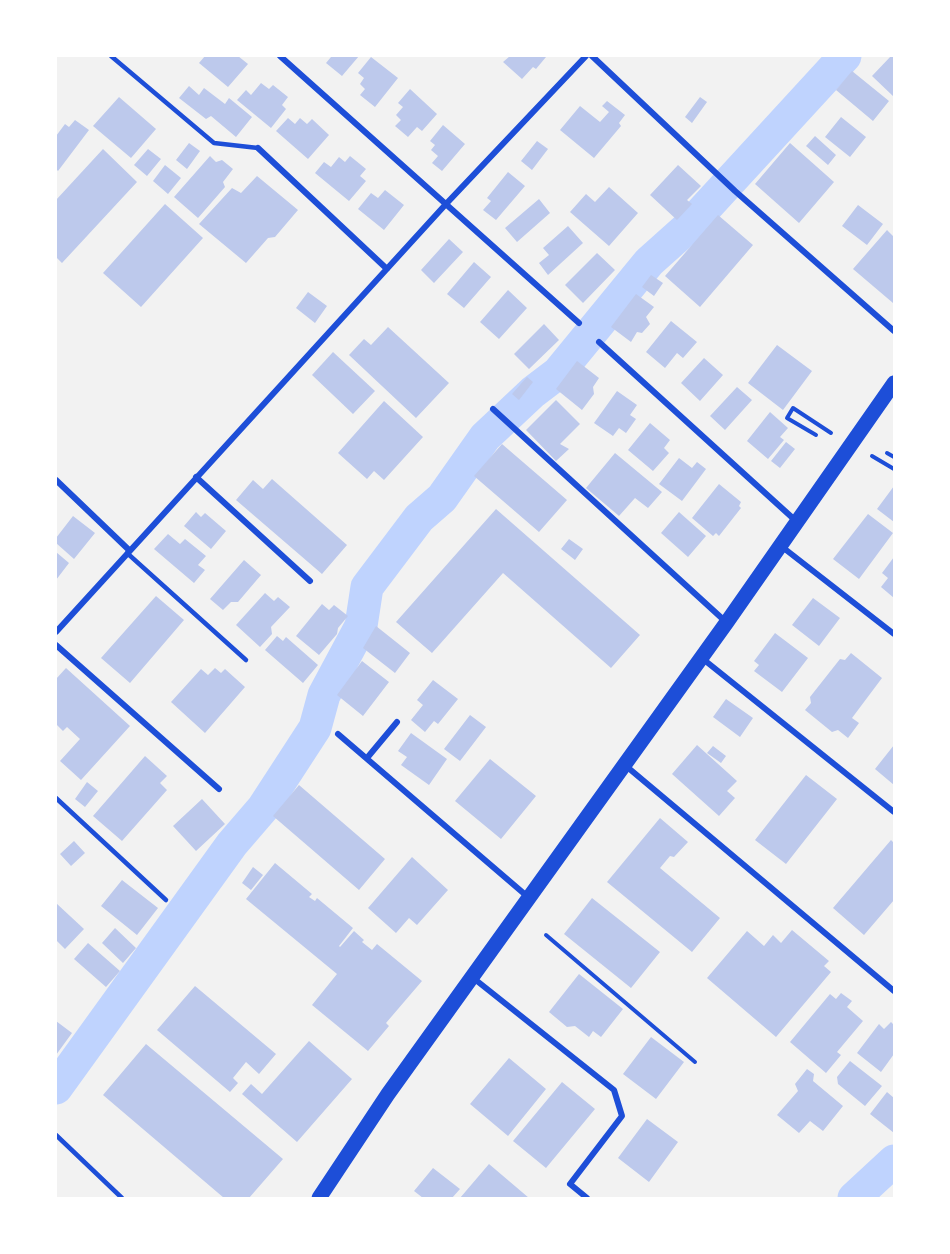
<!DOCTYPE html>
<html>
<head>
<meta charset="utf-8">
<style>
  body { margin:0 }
  #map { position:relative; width:950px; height:1254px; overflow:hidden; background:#f2f2f2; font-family:"Fira Sans Condensed",sans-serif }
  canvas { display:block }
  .frame { position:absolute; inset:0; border:57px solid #fff; pointer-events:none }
</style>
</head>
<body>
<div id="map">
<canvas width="950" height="1254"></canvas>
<div class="frame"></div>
</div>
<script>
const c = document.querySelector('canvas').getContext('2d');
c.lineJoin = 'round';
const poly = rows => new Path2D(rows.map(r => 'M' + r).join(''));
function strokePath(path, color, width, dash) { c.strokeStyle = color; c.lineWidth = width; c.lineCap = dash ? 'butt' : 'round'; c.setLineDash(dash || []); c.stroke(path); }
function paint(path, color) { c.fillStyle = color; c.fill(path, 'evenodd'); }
const canal = poly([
  [56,1088,232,844,263,808,315,728,324,695,361,626,367,587,419,518,442,498,485,437,533,392,558,373,649,262,687,228,845,56],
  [854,1198,894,1161]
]);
const building = poly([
  [205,56,238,56,248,64,228,87,199,63],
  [329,56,359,56,342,76,326,63,331,57],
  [510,56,544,56,546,57,536,69,533,67,522,79,503,62],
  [891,56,894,56,894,97,872,76],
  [371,57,398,78,375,107,360,95,365,89,360,84,364,78,358,73],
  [852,71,889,101,873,121,836,90],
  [261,83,269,89,273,85,288,97,282,105,286,109,271,128,237,100,246,90,251,95],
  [189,86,199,95,204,88,225,104,229,98,252,117,236,137,211,116,206,119,179,98],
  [410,89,437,114,422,131,417,127,408,137,395,126,401,120,396,115,403,107,398,103],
  [119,97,156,129,131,158,93,126],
  [700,97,707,102,692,123,685,117],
  [607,101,625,115,619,123,621,126,594,158,560,130,580,106,600,122,609,112,602,106],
  [841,117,866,137,850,157,825,137],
  [288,118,295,124,300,118,307,124,312,119,329,135,308,159,276,131],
  [75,120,89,130,58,171,56,169,56,136,65,124,69,127],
  [443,125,465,144,442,171,432,163,438,156,431,150,435,145,430,141],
  [815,136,836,155,828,165,806,146],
  [537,141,548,149,532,170,521,161],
  [189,143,200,151,187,169,176,160],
  [790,143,834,182,799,223,755,184],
  [103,149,137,182,62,263,56,257,56,200],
  [148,149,161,159,147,176,134,165],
  [210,156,216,162,222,160,233,169,223,182,225,187,198,218,174,197],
  [350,156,366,169,360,176,366,181,349,201,315,173,324,162,331,167,339,157,345,162],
  [165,165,181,178,168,194,153,181],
  [678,165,701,186,687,200,692,204,677,220,650,195],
  [508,172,525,186,496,220,483,210,491,201,487,198],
  [257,176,298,210,275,237,268,238,246,263,199,224,232,188,241,193],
  [609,187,638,213,609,246,570,212,586,194,595,202],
  [385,190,404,205,384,230,358,209,371,193,378,198],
  [539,199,550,213,517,242,505,228],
  [165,204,203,238,141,307,103,273],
  [858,205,883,224,867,245,842,226],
  [718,215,753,245,700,307,665,276],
  [568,226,583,243,548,275,539,263,549,255,543,248],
  [887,230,894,237,894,301,893,303,853,269],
  [449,239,463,252,434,283,421,270],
  [597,253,615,270,583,303,565,285],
  [474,262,491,277,464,308,447,294],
  [651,275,663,283,654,296,642,287],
  [508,290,527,308,499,339,480,322],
  [308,292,327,306,315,323,296,308],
  [636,294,654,307,646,317,650,324,642,333,637,332,631,342,611,327],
  [671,321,697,342,683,358,677,353,665,368,646,352],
  [544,324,559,340,529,369,514,354],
  [388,327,449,383,416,418,349,355,364,339,371,345],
  [777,345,812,371,783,410,748,383],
  [333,352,375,391,353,414,312,375],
  [704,358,723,375,700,401,681,383],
  [577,361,599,378,593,387,594,394,582,410,556,389],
  [527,377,533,382,519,400,512,394],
  [737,387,752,400,725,430,710,416],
  [617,391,637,405,630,415,636,419,626,433,619,428,613,436,594,423],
  [556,400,580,424,560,444,569,449,556,461,526,430],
  [384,401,423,437,384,480,374,471,367,479,338,453],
  [770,412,788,428,780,437,784,440,768,459,747,441],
  [650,423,670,440,664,448,669,453,653,471,628,450],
  [786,442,795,449,780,468,771,461],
  [502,444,567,500,539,532,474,476],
  [615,453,662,492,648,508,635,498,619,516,586,488],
  [679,458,692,468,697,462,706,469,682,501,659,484],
  [272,479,347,545,322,574,236,500,253,480,263,489],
  [719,484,741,502,739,506,741,508,719,536,716,533,713,536,692,518],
  [894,486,894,522,877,509],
  [496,509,640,635,611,668,503,573,432,653,396,622],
  [196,512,201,517,205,513,226,531,211,549,184,526],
  [679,512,706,536,688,557,661,533],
  [868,514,893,533,859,579,833,559],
  [73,516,95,533,74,559,56,543,56,538],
  [168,534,180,544,185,539,206,556,198,565,205,570,194,583,154,549],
  [569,539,583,549,575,560,561,549],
  [56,552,69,563,56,580],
  [894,557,894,598,881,587,888,578,882,573],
  [244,560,261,575,238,602,231,602,223,610,210,599],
  [265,593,274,601,278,597,290,607,271,627,272,634,260,647,236,625],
  [156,596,184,620,130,683,101,658],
  [813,598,840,618,819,646,792,625],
  [322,604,329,610,334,605,348,616,338,628,337,634,319,655,296,636],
  [376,626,410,653,395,673,363,648],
  [775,633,808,658,782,692,754,671,759,665,754,661],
  [277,636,283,641,286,637,318,665,303,683,265,650],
  [851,653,882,678,852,718,859,723,848,738,838,730,832,732,805,710,811,703,810,697,840,659,845,660],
  [362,661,389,682,363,716,337,695],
  [66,668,130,726,81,780,60,761,80,739,67,727,63,731,56,724,56,679],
  [215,668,221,673,225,669,245,687,205,733,171,702,201,669,208,675],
  [433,680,458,699,438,724,434,721,425,732,411,720,423,705,417,700],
  [726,699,753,718,740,737,713,717],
  [470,715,486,727,460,761,444,749],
  [411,733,447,759,429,785,401,765,407,757,398,751],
  [697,745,737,781,727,791,735,798,719,816,672,774],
  [894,745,894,785,875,769],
  [713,746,726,756,721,763,707,753],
  [145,756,167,776,160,783,167,790,122,841,93,816],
  [490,759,536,796,501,839,455,801],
  [806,775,837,799,786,864,755,840],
  [87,782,98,791,85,807,75,799],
  [299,785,385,859,359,890,273,816],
  [202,799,225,824,196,851,173,826],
  [660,818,688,842,674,857,670,856,660,868,720,918,692,952,607,882],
  [891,840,894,843,894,900,864,935,833,908],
  [74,841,85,853,71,866,60,854],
  [412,857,448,890,417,925,409,918,396,933,368,908],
  [275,863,312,894,309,897,315,901,317,898,353,928,339,946,340,947,354,931,364,940,362,942,372,950,377,944,422,981,386,1023,389,1026,368,1051,312,1005,337,974,246,899],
  [253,867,263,875,251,890,242,883],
  [122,880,158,908,137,935,101,906],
  [592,898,660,952,631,988,564,934],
  [56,903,84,929,65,949,56,940],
  [115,928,136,948,123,963,102,943],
  [792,930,829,961,824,966,831,972,776,1037,707,978,747,931,764,946,773,935,781,943],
  [88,943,120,971,106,987,74,959],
  [579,974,623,1009,601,1037,593,1031,589,1037,575,1026,567,1027,549,1012],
  [195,986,276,1054,259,1074,246,1062,233,1078,238,1083,230,1092,157,1030],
  [841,993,852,1001,847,1007,863,1021,837,1052,841,1055,826,1073,790,1042,830,994,836,999],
  [56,1021,72,1033,56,1055],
  [891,1022,894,1025,894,1054,881,1072,857,1053,879,1024,884,1029],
  [651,1037,684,1062,656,1099,623,1074],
  [309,1041,352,1079,297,1142,242,1094,251,1084,262,1094],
  [146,1044,283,1159,249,1198,224,1198,103,1095],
  [509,1058,546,1089,508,1136,470,1104],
  [850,1061,882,1086,865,1106,838,1084,837,1077],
  [807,1069,814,1074,813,1081,843,1106,823,1131,810,1121,799,1133,777,1115,798,1091,795,1084],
  [562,1082,595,1109,546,1168,513,1141],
  [887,1092,894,1098,894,1133,870,1114],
  [647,1119,678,1142,649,1182,618,1158],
  [489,1164,529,1198,460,1198],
  [433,1168,460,1189,452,1198,423,1198,414,1191]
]);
const path = poly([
  [816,435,787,418,793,408,831,433],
  [887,453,894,457],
  [872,456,894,469],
  [546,935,695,1062]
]);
const service = poly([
  [111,56,214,143,258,148],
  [127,553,246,660],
  [56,798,166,900],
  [56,1135,122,1198]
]);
const minor = poly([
  [280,56,579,323],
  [592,56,735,191,894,331],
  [258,148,387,269],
  [599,342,796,521],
  [493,409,726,622],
  [196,477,310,581],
  [56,480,129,550],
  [781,546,894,634],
  [56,632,446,204,586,56],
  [56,645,219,789],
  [703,659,894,812],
  [338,734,528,897],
  [367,758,397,722],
  [626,766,894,991],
  [472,977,614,1090,622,1116,570,1184,587,1198]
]);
const primary = poly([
  [319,1198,388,1094,727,622,894,383]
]);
strokePath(canal, '#bfd3fe', 33);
paint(building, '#bdc9ec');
strokePath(path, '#1d4ed8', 4);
strokePath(service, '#1d4ed8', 4.5);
strokePath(minor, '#1d4ed8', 6);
strokePath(primary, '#1d4ed8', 15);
</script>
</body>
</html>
